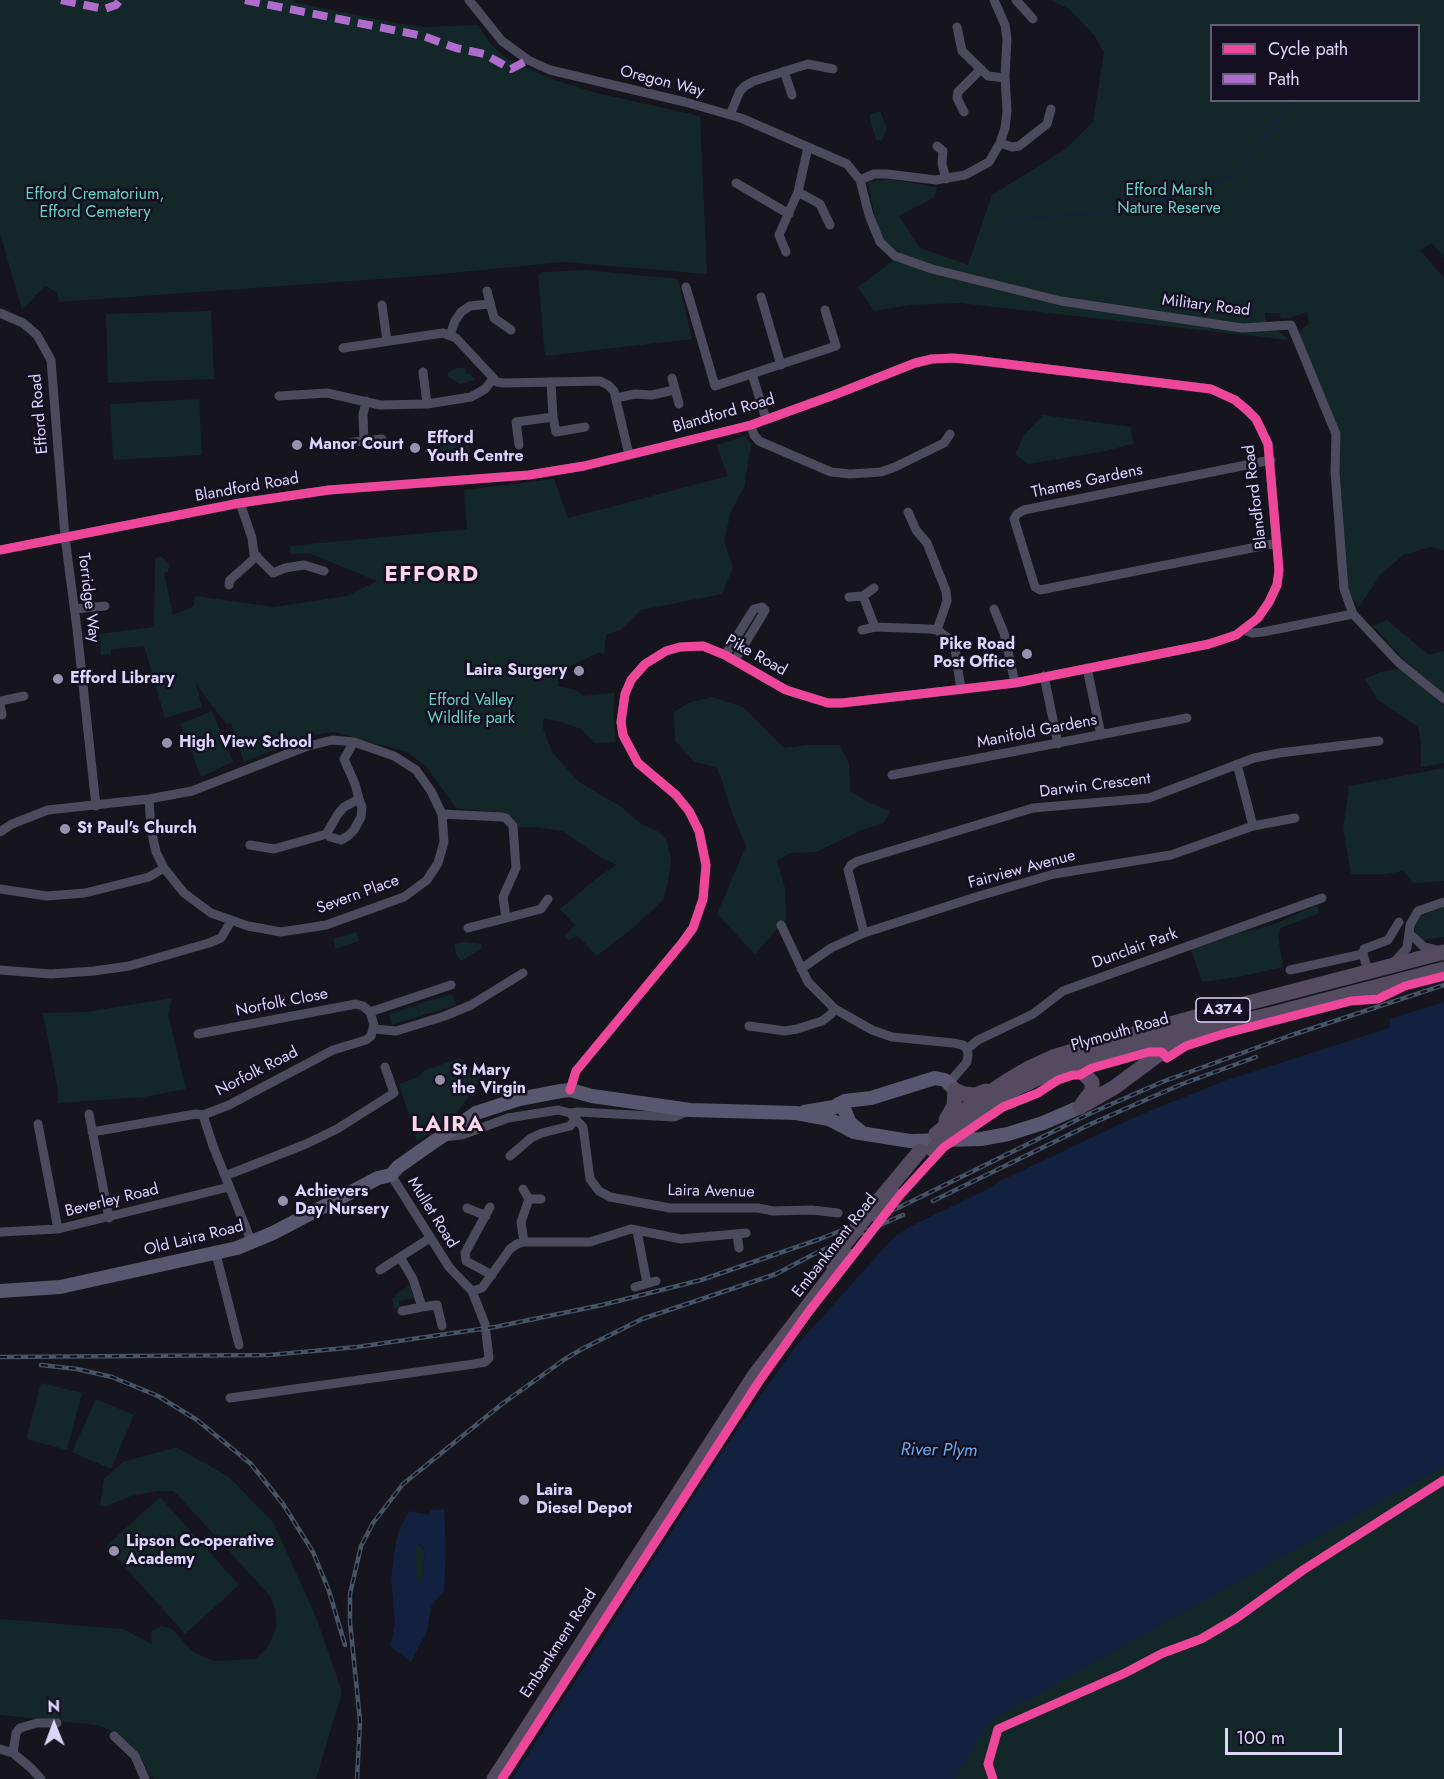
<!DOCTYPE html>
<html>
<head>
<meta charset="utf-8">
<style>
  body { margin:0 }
  #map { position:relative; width:1444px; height:1779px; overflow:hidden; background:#16141d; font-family:Jost,sans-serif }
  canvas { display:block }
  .legend { position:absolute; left:1210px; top:24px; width:210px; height:78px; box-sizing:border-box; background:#141021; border:2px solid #645e78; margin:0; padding:8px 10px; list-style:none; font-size:18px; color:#dbd4fb }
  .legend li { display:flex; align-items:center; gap:12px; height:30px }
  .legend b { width:30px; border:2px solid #645e78 }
  .north { position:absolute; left:24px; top:1695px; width:60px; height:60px; -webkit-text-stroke:4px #141021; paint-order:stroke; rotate:359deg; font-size:16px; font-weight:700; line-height:24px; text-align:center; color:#dbd4fb }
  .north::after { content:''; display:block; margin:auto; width:21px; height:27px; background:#dbd4fb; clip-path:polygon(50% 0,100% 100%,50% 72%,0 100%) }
  .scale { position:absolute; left:1225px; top:1728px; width:117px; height:27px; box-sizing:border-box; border:3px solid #dbd4fb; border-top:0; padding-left:8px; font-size:18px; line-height:21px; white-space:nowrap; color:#dbd4fb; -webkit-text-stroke:4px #141021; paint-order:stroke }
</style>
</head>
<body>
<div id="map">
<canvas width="1444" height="1779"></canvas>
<ul class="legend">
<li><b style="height:8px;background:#ed469a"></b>Cycle path</li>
<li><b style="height:8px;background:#b06ccc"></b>Path</li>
</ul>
<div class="north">N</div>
<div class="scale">100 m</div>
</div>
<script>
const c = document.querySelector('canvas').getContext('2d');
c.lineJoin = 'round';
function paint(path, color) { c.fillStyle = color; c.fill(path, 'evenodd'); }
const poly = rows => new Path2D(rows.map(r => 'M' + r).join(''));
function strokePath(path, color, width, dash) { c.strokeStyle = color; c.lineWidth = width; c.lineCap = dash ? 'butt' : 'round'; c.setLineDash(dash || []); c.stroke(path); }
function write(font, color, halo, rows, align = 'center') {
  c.font = font + ' Jost,sans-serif'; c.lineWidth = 5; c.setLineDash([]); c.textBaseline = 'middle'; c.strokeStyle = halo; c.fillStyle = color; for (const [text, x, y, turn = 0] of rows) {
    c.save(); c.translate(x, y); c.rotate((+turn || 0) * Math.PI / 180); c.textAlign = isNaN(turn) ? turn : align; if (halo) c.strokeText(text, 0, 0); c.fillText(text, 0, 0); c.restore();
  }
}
const green = poly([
  [0,0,293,0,293,2,396,23,423,27,478,25,490,43,506,58,551,79,597,93,700,116,707,274,563,262,421,276,59,302,57,292,45,286,22,310,0,233],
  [1051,0,1444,0,1444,258,1432,243,1420,250,1444,278,1444,550,1430,547,1403,555,1381,574,1359,607,1346,588,1338,474,1338,434,1297,332,1309,324,1307,312,1290,318,1281,318,1279,313,1265,313,1265,319,1289,340,960,303,909,305,874,311,858,287,890,263,899,252,885,241,877,227,868,182,887,179,937,187,935,197,899,216,920,248,968,265,992,195,1064,150,1093,122,1104,52,1094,35,1069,9],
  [1212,26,1418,26,1418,100,1212,100],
  [880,111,887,128,882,141,876,140,870,118,870,114],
  [587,270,678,279,692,339,545,356,538,275,542,272],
  [211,311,214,379,108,383,106,314],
  [465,367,466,374,470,374,475,380,460,384,449,377,447,373,454,369],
  [199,399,202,455,113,460,110,404],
  [1043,415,1131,427,1133,444,1100,452,1028,464,1015,454,1024,435],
  [468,436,470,452,441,455,440,438],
  [745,436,751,444,744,488,731,511,724,541,733,568,722,594,641,610,621,630,606,634,604,654,600,652,559,671,558,686,576,690,583,696,615,693,613,714,616,742,594,743,581,729,559,721,543,719,543,728,552,752,579,782,620,806,640,823,659,832,666,839,671,858,668,882,663,900,634,927,597,956,577,935,569,940,564,937,575,925,560,909,602,874,617,865,600,857,562,831,535,827,518,827,513,818,504,813,456,808,426,766,407,752,334,732,307,736,244,762,231,723,226,724,196,684,202,707,165,718,144,646,111,649,111,654,101,655,99,634,154,627,155,558,161,556,169,564,168,572,164,573,173,615,194,606,195,596,274,607,347,596,377,581,309,553,291,554,290,546,467,529,464,490,554,479,568,518,728,476,716,445],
  [1387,620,1429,655,1444,651,1444,693,1405,661,1373,626],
  [1401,668,1444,706,1444,763,1421,767,1421,743,1418,727,1377,699,1365,679,1380,672],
  [712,697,743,707,784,748,808,745,840,745,849,764,850,791,868,802,890,811,884,823,862,830,816,852,790,853,777,861,785,888,786,919,755,954,717,914,746,846,732,813,722,780,716,767,694,762,675,740,674,712,688,703],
  [212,711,233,762,201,777,180,724],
  [1444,768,1444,881,1413,883,1403,871,1386,874,1351,874,1343,829,1349,786],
  [1317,905,1319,913,1281,928,1278,936,1283,967,1239,977,1202,982,1191,950,1230,936,1275,924],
  [1444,907,1444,937,1422,940,1419,938,1415,930,1416,923,1421,916],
  [356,932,359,941,336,949,333,939],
  [464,942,481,944,482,948,461,961,456,954,455,944],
  [452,994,456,1005,420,1016,417,1004],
  [172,998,168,1014,186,1089,144,1097,58,1103,58,1091,43,1013,86,1012],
  [416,1005,420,1016,392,1025,389,1014],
  [460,1058,483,1077,455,1115,417,1141,399,1084,419,1077,423,1071],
  [1444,1282,1444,1779,622,1779],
  [410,1285,414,1298,399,1301,400,1308,394,1309,392,1299,395,1297,396,1294],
  [41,1383,82,1393,67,1450,26,1439],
  [96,1399,134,1415,111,1469,72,1452],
  [176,1447,229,1477,273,1522,316,1617,342,1692,316,1779,155,1779,149,1775,142,1759,119,1734,97,1725,0,1715,0,1619,123,1629,152,1644,151,1631,161,1626,171,1628,193,1652,214,1661,256,1659,268,1647,276,1628,276,1611,270,1596,174,1491,157,1491,131,1496,107,1506,100,1506,104,1479,123,1462],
  [160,1497,239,1585,185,1634,106,1546],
  [419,1544,425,1552,423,1568,424,1576,423,1580,416,1581,414,1563,415,1549]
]);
const water = poly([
  [1444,1002,1444,1466,990,1721,954,1779,512,1779,739,1426,796,1346,894,1237,909,1227,994,1186,998,1182,1135,1117,1224,1081,1386,1029,1390,1027,1390,1019],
  [444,1509,446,1550,444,1593,438,1597,431,1607,427,1631,411,1662,390,1646,395,1624,391,1579,395,1548,399,1530,409,1511,428,1515,431,1510],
  [420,1544,425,1552,423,1568,424,1576,423,1580,416,1581,414,1563,415,1549]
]);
const stream = poly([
  [1002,221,1126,210,1235,176,1292,100]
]);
const minor = poly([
  [469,0,502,41,528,60,550,70,685,102,741,118,847,164,860,180,869,215,880,242,895,256,932,269,1061,301,1242,328,1291,325,1336,434,1335,472,1344,589,1353,614,1398,662,1444,699],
  [1016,0,1033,19],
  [957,27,962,51,988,76,1005,78],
  [784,71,792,95],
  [964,112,957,98,958,92,981,69],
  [730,115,740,91,745,86,754,81,808,64,833,69],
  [1000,143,1012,147,1019,146,1047,124,1051,109],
  [937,146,943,151,942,164,946,179],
  [860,180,874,174,887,174,936,180,965,175,989,162,1000,143,1005,128,1007,111,1005,76,1007,39,1005,25,994,0],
  [736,183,789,214],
  [798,192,820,204,830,225],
  [786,252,779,235,798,192,808,147],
  [686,287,715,386,836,346,825,310],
  [487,291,494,318,511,330],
  [761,297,781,365],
  [382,305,387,341],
  [0,313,23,323,37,335,51,360,65,537,77,629,96,806],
  [450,335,455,321,461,312,470,306,489,304],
  [343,348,443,333,456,338,497,382,503,383,600,381,608,385,614,391,629,455],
  [423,372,427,404],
  [752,374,766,419],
  [672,378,679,404],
  [551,382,553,417,556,432,585,427],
  [279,396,327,393,380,405,427,404,471,397,485,389,493,379],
  [616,398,635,394,652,395,674,390],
  [751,425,754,435,759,441,831,472,850,474,881,472,895,467,944,443,950,434],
  [364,441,363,415,366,401],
  [353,442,382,439],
  [519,445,516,422,553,417],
  [1271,460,1024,510,1017,514,1014,519,1035,587,1040,590,1277,543],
  [240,503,252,538,254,554,273,573,285,568,304,565,324,571],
  [908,512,916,530,927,543,946,591,947,601,937,630],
  [0,550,240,503,329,490,529,475,584,466,751,425,834,395,915,363,932,359,953,358,974,360,1211,389,1235,400,1247,410,1256,419,1268,444,1279,570,1277,585,1269,602,1258,618,1236,635,1209,644,1015,683,842,703,828,703,786,690,725,655,703,646,680,647,666,651,645,664,631,680,625,694,621,722,623,735,638,763,676,795,689,811,699,831,706,865,703,899,693,928,682,943,576,1071,570,1090],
  [229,585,230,580,257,556],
  [863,596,875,627,930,629,937,630,952,641,955,648,961,690],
  [849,597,863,596,874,588],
  [75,609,105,606],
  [994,609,1004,633,1015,683],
  [862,630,875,627],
  [1244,630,1252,633,1263,632,1353,614],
  [725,655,754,609,762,607,765,610,763,614,735,660],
  [1087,668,1101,735],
  [1044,676,1058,744],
  [0,701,24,696],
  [0,704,2,715],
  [354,742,344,759,355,784,359,799,362,807,361,817,354,830,348,836,341,840,330,837,327,834,328,831,338,814,344,807,359,799],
  [1237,764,1253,826],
  [892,775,1187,718],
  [442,814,502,817,506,818,513,826,516,868,503,897,506,918],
  [0,832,12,824,48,810,149,799,192,791,305,747,332,740,354,742,394,756,416,770,431,791,442,814,444,842,438,863,427,880,404,897,326,925,281,932,248,926,211,913,184,893,164,868,156,852,151,829,149,799],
  [250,845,274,849,327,834],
  [0,889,47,896,85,893,149,877,164,868],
  [781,925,808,982,835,1009,872,1030,892,1037,953,1043,963,1045,967,1049,968,1055,967,1062,949,1083],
  [468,928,541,909,548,899],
  [864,933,848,870,851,865,858,861,1033,808,1149,798,1254,758,1279,753,1379,741],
  [1410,934,1424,947,1441,951],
  [1393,963,1407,948,1410,925,1418,911,1444,902],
  [801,969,831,948,864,933,979,896,1054,874,1171,855,1253,826,1295,818],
  [0,970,51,974,94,971,129,966,209,943,221,938,231,921],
  [1290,970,1363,954],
  [1368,971,1363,954,1364,949,1388,940,1399,922],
  [370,1012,451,985],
  [749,1026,785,1031,797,1029,822,1021,830,1015,835,1009],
  [374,1029,396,1031,445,1016,471,1005,523,973],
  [967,1049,978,1040,1033,1014,1063,991,1322,898],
  [570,1113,583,1127,590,1179,599,1191,610,1197,670,1208,758,1208,773,1211,812,1210,838,1213],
  [89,1114,109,1218],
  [203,1115,213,1146,252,1243],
  [38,1124,58,1229],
  [92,1132,196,1114,203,1115,229,1105,333,1050,366,1040,371,1036,374,1025,370,1012,363,1006,356,1004,198,1034],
  [443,1137,462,1135,508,1118,558,1110,570,1113,578,1112,674,1117,688,1111],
  [510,1156,531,1138,542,1133,570,1126,575,1120],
  [225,1176,306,1144,337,1129,394,1093,385,1067],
  [523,1189,529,1199,541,1199],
  [490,1207,465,1253,466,1261,492,1275],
  [467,1208,486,1216],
  [637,1231,647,1283],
  [0,1232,58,1229,229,1187],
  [737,1234,739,1248],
  [524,1242,521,1222,529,1199],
  [216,1254,239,1345],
  [400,1257,413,1279,422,1307,437,1305,442,1326],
  [380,1270,430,1238],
  [635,1287,656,1281],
  [472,1291,482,1288,510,1249,517,1244,524,1242,590,1242,631,1229,681,1239,746,1233],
  [402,1311,422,1307],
  [230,1398,474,1364,485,1362,489,1358,485,1324,472,1291,449,1267,391,1175],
  [114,1736,135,1756,145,1779],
  [0,1749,13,1753,31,1768,41,1779],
  [13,1753,16,1733,20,1728,37,1723,57,1723]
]);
const secondary = poly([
  [837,1105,845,1101,871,1098,935,1078,945,1080,955,1090],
  [804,1112,840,1106,844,1109,850,1123,860,1131],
  [0,1291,60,1287,237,1248,273,1233,378,1178,391,1175,398,1167,422,1150,476,1113,519,1099,561,1091,570,1090,592,1096,690,1110,796,1113,829,1119,854,1132,910,1141,981,1139,1008,1134,1043,1123,1080,1107]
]);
const primary = poly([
  [1075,1065,1092,1082,1092,1091,1082,1104],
  [1080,1107,1115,1087,1162,1052,1185,1039],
  [946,1120,954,1106,955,1090,964,1094,975,1095,986,1091],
  [958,1128,1013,1090,1045,1075,1114,1051,1272,1014,1444,969],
  [936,1134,971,1105,1007,1081,1029,1068,1053,1057,1086,1047,1225,1009,1444,952],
  [880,1199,920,1151],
  [494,1779,754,1376,847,1255]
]);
const rail = poly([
  [933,1201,1093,1123,1182,1084,1256,1057],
  [0,1357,269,1355,357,1347,495,1327,602,1305,701,1280,820,1239,900,1207,1091,1113,1162,1082,1289,1036,1444,985],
  [41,1365,77,1369,112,1377,158,1396,197,1420,251,1464,283,1504,313,1552,329,1591,345,1645],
  [357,1779,360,1721,350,1622,350,1594,361,1546,373,1523,403,1484,502,1404,565,1359,582,1349,642,1319,776,1274,816,1253,903,1215]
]);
const primaryBridge = poly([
  [933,1150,958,1128],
  [878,1216,894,1194],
  [830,1262,880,1199]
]);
const quiet = poly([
  [61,0,104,9,116,5,120,0],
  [245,0,423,36,456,48,484,54,511,69,528,60]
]);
const cycleway = poly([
  [0,550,240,503,329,490,529,475,584,466,751,425,834,395,915,363,932,359,953,358,974,360,1211,389,1235,400,1247,410,1256,419,1268,444,1279,570,1277,585,1269,602,1258,618,1236,635,1209,644,1015,683,842,703,828,703,786,690,725,655,703,646,680,647,666,651,645,664,631,680,625,694,621,722,623,735,638,763,676,795,689,811,699,831,706,865,703,899,693,928,682,943,576,1071,570,1090],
  [502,1779,760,1380,810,1310,901,1194,944,1147,1003,1107,1038,1093,1058,1080,1073,1075,1080,1075,1092,1068,1149,1052,1162,1052,1167,1058,1186,1046,1223,1034,1351,1001,1378,999,1405,986,1444,976],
  [993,1779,988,1764,998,1729,1125,1673,1163,1653,1201,1639,1235,1619,1303,1570,1444,1480]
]);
const markers = [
  [297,445,6,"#9691ad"],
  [415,448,6,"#9691ad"],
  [1027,654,6,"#9691ad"],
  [579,671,6,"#9691ad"],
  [58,679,6,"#9691ad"],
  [167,743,6,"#9691ad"],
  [65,829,6,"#9691ad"],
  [440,1080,6,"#9691ad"],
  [283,1201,6,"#9691ad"],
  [524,1500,6,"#9691ad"],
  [114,1551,6,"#9691ad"]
];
const shields = [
  [1223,1010,54]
];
const shieldNames = [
  ["A374",1223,1010]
];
const streetNames = [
  ["Oregon Way",662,82,14],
  ["Military Road",1206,306,7],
  ["Efford Road",40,414,-95],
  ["Blandford Road",724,414,-16],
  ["Thames Gardens",1087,482,-12],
  ["Blandford Road",247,488,-10],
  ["Blandford Road",1256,497,-97],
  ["Torridge Way",88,598,83],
  ["Pike Road",756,656,29],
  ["Manifold Gardens",1037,732,-11],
  ["Darwin Crescent",1095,786,-7],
  ["Fairview Avenue",1022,870,-15],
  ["Severn Place",358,895,-20],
  ["Dunclair Park",1135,949,-20],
  ["Norfolk Close",282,1003,-11],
  ["Plymouth Road",1120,1033,-16],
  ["Norfolk Road",257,1072,-27],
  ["Laira Avenue",711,1192,1],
  ["Beverley Road",112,1201,-14],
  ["Mullet Road",432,1213,58],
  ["Old Laira Road",194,1239,-14],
  ["Embankment Road",835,1246,-52],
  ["Embankment Road",559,1644,-57]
];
const parkNames = [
  ["Efford Marsh",1169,191],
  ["Nature Reserve",1169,209],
  ["Efford Crematorium,",95,195],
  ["Efford Cemetery",95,213],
  ["Efford Valley",471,701],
  ["Wildlife park",471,719]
];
const poiNames = [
  ["Efford",427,439],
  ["Youth Centre",427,457],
  ["Manor Court",309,445],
  ["Pike Road",1015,645,"right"],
  ["Post Office",1015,663,"right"],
  ["Laira Surgery",567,671,"right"],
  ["Efford Library",70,679],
  ["High View School",179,743],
  ["St Paul's Church",77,829],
  ["St Mary",452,1071],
  ["the Virgin",452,1089],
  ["Achievers",295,1192],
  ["Day Nursery",295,1210],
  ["Laira",536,1491],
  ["Diesel Depot",536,1509],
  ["Lipson Co-operative",126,1542],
  ["Academy",126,1560]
];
const waterNames = [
  ["River Plym",939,1451,1]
];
const districtNames = [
  ["EFFORD",432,576],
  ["LAIRA",448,1126]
];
paint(green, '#132729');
paint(water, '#122140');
strokePath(stream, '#122140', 2);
strokePath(minor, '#4c4a5d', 9);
strokePath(secondary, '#59566f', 14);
strokePath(primary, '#544b61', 15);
strokePath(rail, '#465565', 4.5);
strokePath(rail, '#141021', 2, [7]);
strokePath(primaryBridge, '#544b61', 15);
strokePath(quiet, '#b06ccc', 8, [15, 8]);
strokePath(cycleway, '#ed469a', 9);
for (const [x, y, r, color] of markers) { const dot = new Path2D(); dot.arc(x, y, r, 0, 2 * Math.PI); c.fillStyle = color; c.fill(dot); strokePath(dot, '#141021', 2); }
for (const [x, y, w] of shields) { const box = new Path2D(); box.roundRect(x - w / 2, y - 12, w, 24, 4.5); c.fillStyle = '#141021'; c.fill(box); strokePath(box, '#dbd4fb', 1.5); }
write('bold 15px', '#dbd4fb', null, shieldNames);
write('16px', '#dbd4fb', '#141021', streetNames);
write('16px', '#67d4c0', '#141021', parkNames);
write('bold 16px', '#dbd4fb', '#141021', poiNames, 'left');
write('italic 18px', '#6caaf1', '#141021', waterNames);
c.letterSpacing = '1.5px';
write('bold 22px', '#fbd6eb', '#141021', districtNames);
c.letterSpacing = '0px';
</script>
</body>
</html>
